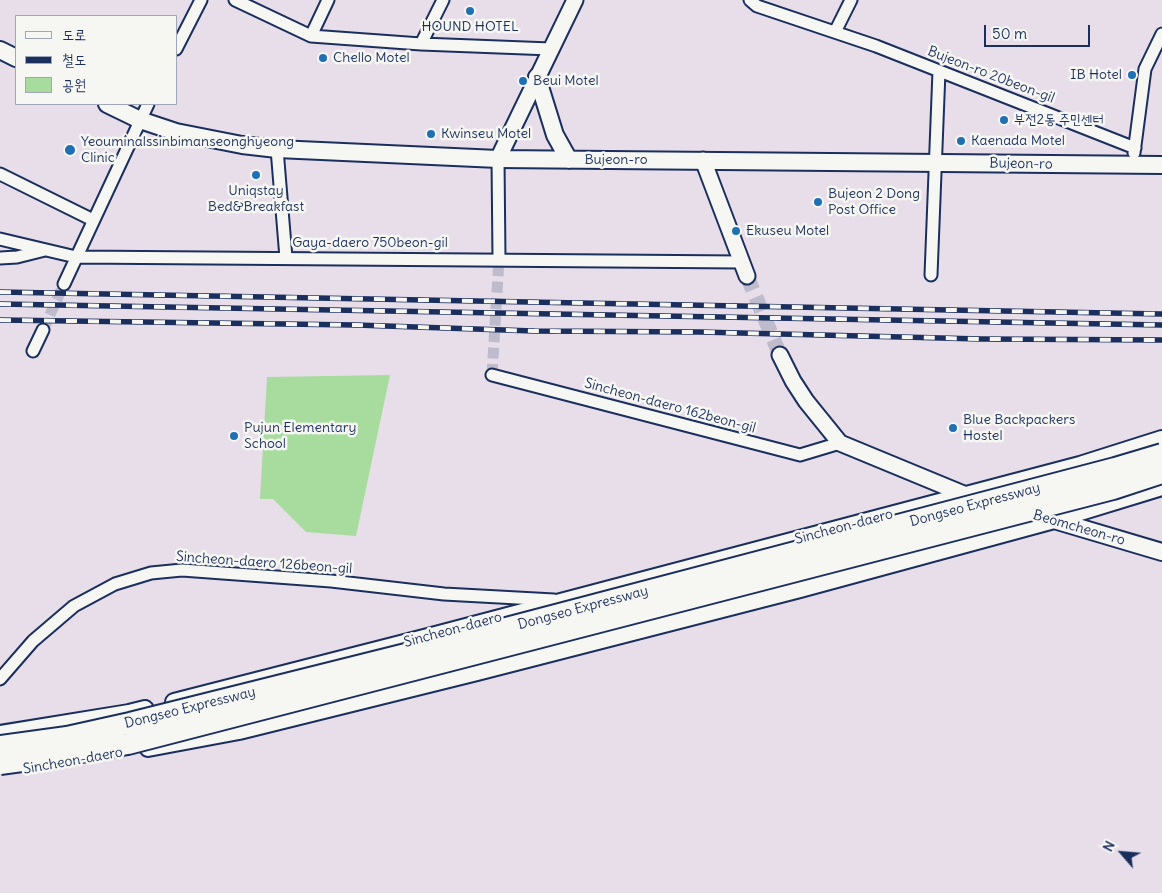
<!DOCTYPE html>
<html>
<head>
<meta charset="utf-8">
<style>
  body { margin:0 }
  #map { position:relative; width:1162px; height:893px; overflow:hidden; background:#e7dee9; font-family:Delius,"Poor Story",sans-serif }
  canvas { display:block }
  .legend { position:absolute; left:15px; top:15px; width:162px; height:90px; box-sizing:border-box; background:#f6f6f2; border:1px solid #9ea6b7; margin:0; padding:6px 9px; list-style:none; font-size:15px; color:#1b2f5e }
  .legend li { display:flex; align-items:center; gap:10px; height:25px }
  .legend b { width:25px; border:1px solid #9ea6b7 }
  .north { position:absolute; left:1097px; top:828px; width:50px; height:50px; -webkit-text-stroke:4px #f6f6f2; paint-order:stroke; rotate:297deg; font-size:14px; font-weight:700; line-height:20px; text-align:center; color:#1b2f5e }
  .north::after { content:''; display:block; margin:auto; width:18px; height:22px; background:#1b2f5e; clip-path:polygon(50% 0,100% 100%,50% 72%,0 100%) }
  .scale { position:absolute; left:984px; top:25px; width:106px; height:22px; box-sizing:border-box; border:2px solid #1b2f5e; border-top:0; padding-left:6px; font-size:15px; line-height:18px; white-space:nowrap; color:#1b2f5e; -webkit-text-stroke:4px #f6f6f2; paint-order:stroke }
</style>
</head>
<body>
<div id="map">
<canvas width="1162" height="893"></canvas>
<ul class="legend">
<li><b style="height:6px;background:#f6f6f2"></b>도로</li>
<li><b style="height:6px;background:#1b2f5e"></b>철도</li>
<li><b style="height:14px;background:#a7dc9e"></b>공원</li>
</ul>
<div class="north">N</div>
<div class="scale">50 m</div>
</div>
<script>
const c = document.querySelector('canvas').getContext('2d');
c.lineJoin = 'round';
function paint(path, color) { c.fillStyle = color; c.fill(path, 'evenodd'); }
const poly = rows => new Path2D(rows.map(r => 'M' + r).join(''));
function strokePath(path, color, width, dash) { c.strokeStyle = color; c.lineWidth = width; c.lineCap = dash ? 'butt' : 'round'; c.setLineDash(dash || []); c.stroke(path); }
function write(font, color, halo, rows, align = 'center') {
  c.font = font + ' Delius,"Poor Story",sans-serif'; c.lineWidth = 5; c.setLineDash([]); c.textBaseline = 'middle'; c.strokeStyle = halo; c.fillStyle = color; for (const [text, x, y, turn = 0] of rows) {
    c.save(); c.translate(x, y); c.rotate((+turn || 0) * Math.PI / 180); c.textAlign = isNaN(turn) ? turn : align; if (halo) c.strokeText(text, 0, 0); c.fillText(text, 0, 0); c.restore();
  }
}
const green = poly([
  [390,375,356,536,306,532,273,499,260,499,267,377]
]);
const minorTunnel = poly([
  [43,330,64,284],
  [492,375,499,259]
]);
const tertiaryTunnel = poly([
  [747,276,780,355]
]);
const minor = poly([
  [235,0,311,36,421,44,551,49],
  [750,0,757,6,876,46,1135,148],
  [835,32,851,0],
  [311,36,328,0],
  [421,44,443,0],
  [176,49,201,0],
  [277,149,286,258],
  [1134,153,1145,69,1162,34],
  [498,159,499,259],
  [0,174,93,220],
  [0,239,76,257,742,262],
  [0,258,17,257,45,250],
  [931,275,939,71],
  [64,284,148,104],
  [33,351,43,330],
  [492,375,800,455,840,443],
  [0,679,33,641,74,606,115,584,151,573,182,570,331,581,444,594,554,600]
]);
const tertiary = poly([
  [498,159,575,0],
  [703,160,747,276],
  [780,355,793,381,806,401,840,443,966,495]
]);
const secondary = poly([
  [0,50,16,58],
  [537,77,555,135,569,160],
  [107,104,140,120,176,132,242,145,277,149,498,159,1162,165],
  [1054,520,1162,552],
  [174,702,428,637,1080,465,1162,439],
  [0,734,129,713,145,709],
  [148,748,239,731,477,672,800,589,1054,520,1162,487]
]);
const rail = poly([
  [0,292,1162,314],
  [0,304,1162,325],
  [0,320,356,325,534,331,700,332,981,339,1162,340]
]);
const trunkBridge = poly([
  [0,746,67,737,130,723,438,646,1115,468,1162,454],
  [0,764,58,756,128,744,1113,489,1162,473]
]);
const markers = [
  [470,11,5,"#1f6fb2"],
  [323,58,5,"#1f6fb2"],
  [1132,75,5,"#1f6fb2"],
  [523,81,5,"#1f6fb2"],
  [1004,120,5,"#1f6fb2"],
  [431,134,5,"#1f6fb2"],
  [961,141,5,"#1f6fb2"],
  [70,150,6,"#1f6fb2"],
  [256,175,5,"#1f6fb2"],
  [818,202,5,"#1f6fb2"],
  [736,231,5,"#1f6fb2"],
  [953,428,5,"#1f6fb2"],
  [234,436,5,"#1f6fb2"]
];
const poiNames = [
  ["HOUND HOTEL",470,27,"center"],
  ["Chello Motel",333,58],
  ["IB Hotel",1122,75,"right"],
  ["Beui Motel",533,81],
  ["부전2동 주민센터",1014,120],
  ["Kwinseu Motel",441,134],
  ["Kaenada Motel",971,141],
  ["Yeouminalssinbimanseonghyeong",81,142],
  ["Clinic",81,158],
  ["Uniqstay",256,191,"center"],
  ["Bed&Breakfast",256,207,"center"],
  ["Bujeon 2 Dong",828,194],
  ["Post Office",828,210],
  ["Ekuseu Motel",746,231],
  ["Blue Backpackers",963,420],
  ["Hostel",963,436],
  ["Pujun Elementary",244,428],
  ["School",244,444]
];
const streetNames = [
  ["Bujeon-ro 20beon-gil",991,75,21],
  ["Bujeon-ro",616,160],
  ["Bujeon-ro",1021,164,1],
  ["Gaya-daero 750beon-gil",370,243],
  ["Sincheon-daero 162beon-gil",670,406,15],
  ["Dongseo Expressway",975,505,-15],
  ["Sincheon-daero",844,527,-15],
  ["Beomcheon-ro",1079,528,16],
  ["Sincheon-daero 126beon-gil",264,563,4],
  ["Dongseo Expressway",583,608,-15],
  ["Sincheon-daero",453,630,-15],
  ["Dongseo Expressway",190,708,-14],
  ["Sincheon-daero",73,761,-10]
];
paint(green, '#a7dc9e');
strokePath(minorTunnel, '#bebbcd', 11, [11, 5.5]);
strokePath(tertiaryTunnel, '#bebbcd', 15, [15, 8]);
strokePath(minor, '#1b2f5e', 15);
strokePath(tertiary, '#1b2f5e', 19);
strokePath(secondary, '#1b2f5e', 20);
strokePath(minor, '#f6f6f2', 11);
strokePath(tertiary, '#f6f6f2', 15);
strokePath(secondary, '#f6f6f2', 16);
strokePath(rail, '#1b2f5e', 5.5);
strokePath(rail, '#f6f6f2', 4, [11]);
strokePath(trunkBridge, '#1b2f5e', 24, []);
strokePath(trunkBridge, '#f6f6f2', 20);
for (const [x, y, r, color] of markers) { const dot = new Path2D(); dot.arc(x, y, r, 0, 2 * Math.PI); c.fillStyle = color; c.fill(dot); strokePath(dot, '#f6f6f2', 2); }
write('14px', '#1b2f5e', '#f6f6f2', poiNames, 'left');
write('14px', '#1b2f5e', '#f6f6f2', streetNames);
</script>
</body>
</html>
